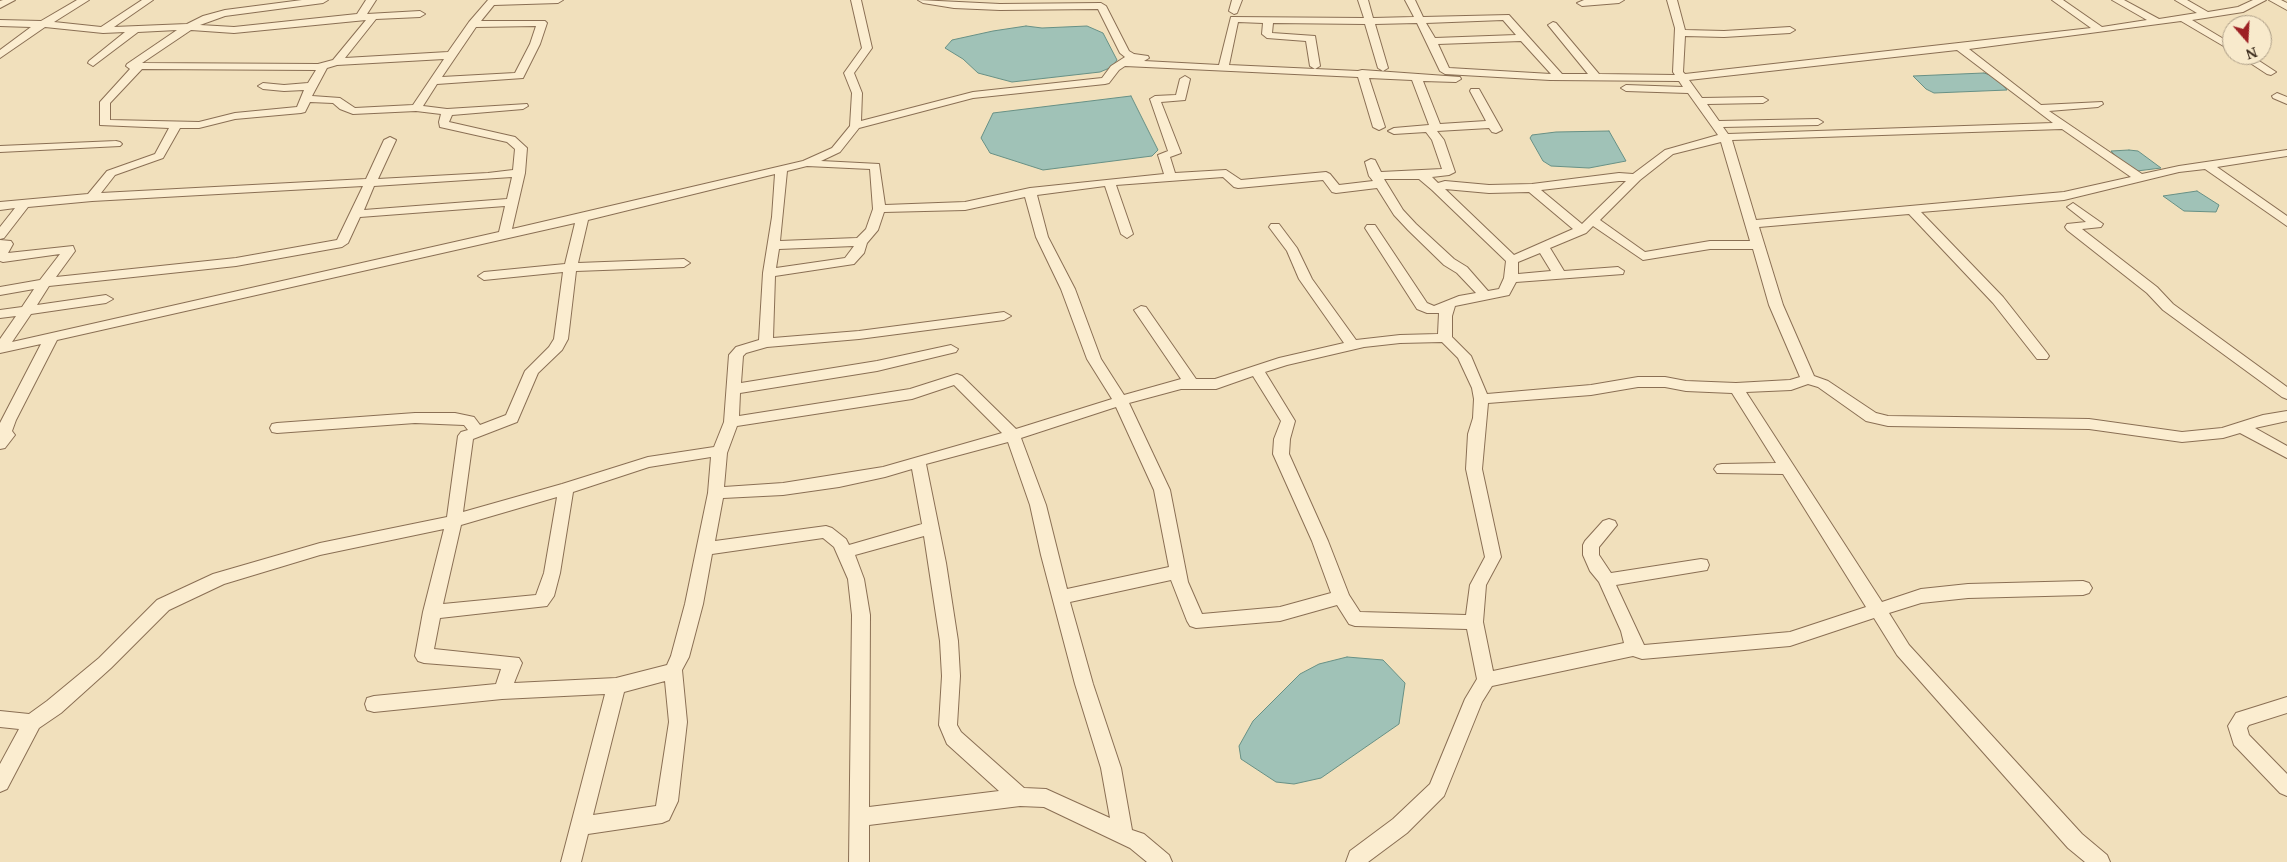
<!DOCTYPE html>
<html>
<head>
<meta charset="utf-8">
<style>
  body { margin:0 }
  #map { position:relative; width:2287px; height:862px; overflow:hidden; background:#f1e0bc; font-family:"Noto Serif",serif }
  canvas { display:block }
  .north { position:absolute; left:2222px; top:15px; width:50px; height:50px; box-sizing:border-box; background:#f8eacc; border:1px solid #ab9c85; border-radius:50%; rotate:161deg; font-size:14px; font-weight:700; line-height:20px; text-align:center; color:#38281a }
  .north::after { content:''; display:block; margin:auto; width:18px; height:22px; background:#9d2024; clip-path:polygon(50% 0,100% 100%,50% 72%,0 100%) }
</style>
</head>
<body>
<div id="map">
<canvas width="2287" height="862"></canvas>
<div class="north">N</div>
</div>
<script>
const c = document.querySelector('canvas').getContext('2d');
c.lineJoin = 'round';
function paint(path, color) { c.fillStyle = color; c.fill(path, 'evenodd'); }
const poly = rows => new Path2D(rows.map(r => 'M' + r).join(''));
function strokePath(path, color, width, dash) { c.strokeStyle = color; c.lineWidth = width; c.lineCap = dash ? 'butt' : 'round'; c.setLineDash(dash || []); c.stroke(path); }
const water = poly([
  [1026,26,1042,28,1087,26,1103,33,1117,60,1112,67,1100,72,1012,82,978,73,963,59,945,48,952,40,993,31,1026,26],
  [1984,73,1996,77,2007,90,1934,93,1926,89,1913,76,1984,73],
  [1131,96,1158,150,1152,156,1043,170,990,153,981,138,993,113,1131,96],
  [1609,131,1626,161,1589,168,1551,166,1543,161,1530,138,1532,135,1556,132,1609,131],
  [2129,150,2138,151,2161,168,2137,171,2121,162,2111,151,2129,150],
  [2197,191,2219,205,2216,212,2184,211,2163,196,2197,191],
  [1347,657,1383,660,1405,683,1399,724,1321,778,1294,784,1276,782,1241,759,1239,746,1253,721,1300,674,1319,664,1347,657]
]);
const minor = poly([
  [3,0,15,0,0,8,0,1,3,0],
  [77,0,89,0,54,22,101,27,142,0,153,0,114,27,187,24,203,16,225,10,302,0,328,0,323,3,225,16,200,25,234,27,357,14,366,0,376,0,367,14,420,11,425,14,420,17,376,19,345,58,448,52,469,22,488,0,563,0,558,3,494,5,481,21,545,21,547,23,540,44,523,78,437,84,423,106,447,109,527,104,528,106,523,109,452,115,449,122,515,137,527,148,525,173,512,229,803,161,832,148,850,126,852,93,844,73,862,48,851,0,861,0,872,48,854,73,862,93,861,121,973,92,1102,78,1111,66,1125,57,1120,53,1098,9,1000,10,954,8,923,3,918,0,1000,4,1101,3,1106,6,1129,51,1134,54,1148,56,1149,58,1144,61,1219,65,1231,17,1364,18,1358,0,1368,0,1373,18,1414,17,1405,0,1415,0,1423,17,1509,15,1562,74,1588,74,1548,25,1553,22,1556,23,1599,74,1675,75,1673,72,1675,28,1667,0,1677,0,1685,30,1724,31,1790,27,1795,30,1790,33,1724,37,1685,36,1683,72,1685,74,2091,28,2052,0,2063,0,2102,27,2147,20,2112,0,2124,0,2159,19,2197,13,2175,0,2187,0,2208,12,2238,7,2253,0,2266,0,2243,12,2192,20,2232,44,2232,51,2181,21,1969,49,2041,105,2102,102,2103,104,2098,107,2049,111,2142,174,2179,166,2287,150,2287,156,2217,167,2287,216,2287,226,2205,169,2179,172,2064,200,1921,212,2003,297,2047,353,2049,356,2047,359,2037,359,1993,303,1909,214,1759,227,1783,305,1814,376,1828,381,1876,413,1888,416,2089,419,2182,432,2222,428,2263,415,2287,411,2287,421,2255,428,2287,446,2287,458,2240,433,2223,438,2182,442,2089,429,1888,426,1866,421,1818,387,1808,384,1791,390,1746,392,1882,602,1921,589,1968,584,2083,581,2089,583,2092,588,2089,593,2083,595,1968,598,1921,603,1889,613,1909,645,2082,834,2107,855,2110,862,2085,862,2068,848,1897,655,1874,618,1790,646,1642,659,1633,656,1492,686,1482,702,1444,796,1407,833,1368,862,1346,862,1350,851,1393,819,1430,784,1465,699,1477,679,1467,629,1355,626,1349,624,1337,605,1280,621,1196,628,1190,626,1187,621,1171,580,1070,602,1093,684,1121,768,1132,830,1144,834,1169,855,1172,862,1147,862,1130,848,1044,807,1020,806,869,825,869,862,849,862,852,615,848,579,834,547,823,538,712,554,703,604,689,657,682,670,687,722,678,801,669,820,662,823,588,834,581,862,561,862,605,694,502,699,374,712,367,710,365,704,367,698,374,696,496,684,501,669,424,663,418,661,415,656,423,612,444,529,320,555,224,584,169,610,111,668,61,713,39,728,7,789,0,792,0,764,19,729,0,727,0,711,29,714,47,701,99,658,157,600,213,574,320,543,447,517,458,436,461,432,468,430,464,425,415,423,277,433,272,432,270,428,272,424,277,423,415,413,455,413,474,417,480,425,506,415,525,371,549,347,554,339,563,272,484,280,478,276,484,272,565,264,575,223,57,340,16,420,12,431,15,435,5,448,0,449,0,423,41,344,0,353,0,339,16,316,0,318,0,310,22,307,34,289,0,295,0,287,40,280,60,254,3,262,0,261,0,240,11,241,13,244,8,253,73,246,75,251,56,277,236,258,337,240,363,186,92,201,28,207,4,238,0,239,0,227,15,208,0,210,0,202,88,194,107,171,155,154,169,128,100,125,100,102,130,69,126,66,127,64,177,30,138,32,93,66,88,63,89,61,125,32,103,33,45,27,0,58,0,50,31,27,0,26,0,20,41,21,77,0],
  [366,20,333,60,318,64,142,63,191,30,234,33,366,20],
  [1503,20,1516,35,1435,38,1426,23,1503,20],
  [1238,22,1263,23,1262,34,1267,38,1306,41,1310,66,1315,69,1320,66,1315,36,1272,33,1273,23,1365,24,1378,68,1383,71,1388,68,1375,24,1417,23,1440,71,1445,74,1550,80,1679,81,1683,87,1626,85,1621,88,1626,91,1688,93,1718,135,1665,150,1633,174,1619,173,1532,184,1489,185,1445,181,1438,183,1432,177,1449,175,1455,172,1444,140,1437,131,1489,128,1492,132,1496,133,1502,130,1479,89,1471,89,1470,91,1486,121,1440,124,1423,81,1456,82,1461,79,1460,77,1362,70,1358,71,1229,65,1238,22],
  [536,26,530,44,515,73,442,77,476,27,536,26],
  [1521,41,1551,74,1449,68,1438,44,1521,41],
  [1957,50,2053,123,1728,134,1723,127,1818,125,1823,122,1818,119,1719,121,1707,104,1763,103,1768,100,1763,97,1702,98,1689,80,1957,50],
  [444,59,413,105,355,108,340,98,312,96,327,68,337,65,444,59],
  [1125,66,1358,77,1373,127,1379,130,1385,127,1369,78,1412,80,1429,125,1394,128,1388,131,1394,134,1426,132,1432,140,1442,169,1381,172,1375,160,1371,159,1365,162,1369,176,1373,181,1339,185,1330,174,1326,172,1241,180,1226,170,1175,173,1170,157,1181,153,1161,102,1185,100,1190,79,1185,76,1180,79,1176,95,1155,96,1150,99,1168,151,1158,155,1164,174,1030,188,965,202,885,205,879,164,821,161,840,152,859,128,973,98,1105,84,1109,83,1119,70,1125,66],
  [142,69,316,70,308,83,284,85,263,83,258,86,263,89,284,91,304,90,297,107,235,113,199,122,110,120,110,103,142,69],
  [310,102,333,103,340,109,353,114,416,111,441,114,439,122,440,127,507,142,515,149,513,170,488,173,378,179,396,140,390,137,384,140,366,179,101,193,115,175,163,158,180,128,199,128,235,119,301,113,305,112,310,102],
  [2062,129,2131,177,2064,192,1756,220,1732,140,2062,129],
  [1721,142,1750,241,1710,241,1645,252,1600,220,1640,180,1673,154,1721,142],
  [807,166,870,169,873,209,866,229,857,238,780,241,787,171,807,166],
  [775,174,772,217,763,273,759,340,736,347,729,355,724,422,714,447,648,457,562,484,463,512,473,439,517,422,538,373,562,350,568,339,576,271,684,267,690,263,684,259,578,263,588,220,775,174],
  [512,177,507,199,364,210,374,186,512,177],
  [1223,177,1234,187,1238,188,1323,180,1332,192,1336,193,1377,188,1394,215,1408,230,1444,265,1457,273,1476,293,1459,296,1434,306,1427,303,1375,225,1367,225,1365,228,1417,309,1427,313,1439,313,1438,334,1400,335,1356,340,1312,279,1297,248,1279,224,1271,224,1269,227,1287,251,1299,279,1344,343,1279,358,1215,379,1196,379,1146,307,1141,306,1134,310,1181,379,1124,395,1101,359,1075,289,1048,237,1037,195,1105,186,1121,234,1127,238,1133,234,1116,185,1223,177],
  [1384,179,1419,179,1432,190,1506,261,1504,278,1499,289,1488,291,1467,267,1454,259,1416,224,1403,210,1384,179],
  [1619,181,1626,181,1582,224,1541,190,1619,181],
  [1445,189,1489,193,1529,192,1573,229,1514,255,1445,189],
  [1025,197,1036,237,1061,289,1087,359,1112,399,1016,429,962,376,957,374,910,389,739,416,740,393,877,371,956,352,958,349,951,345,877,361,741,383,743,356,746,353,767,347,859,339,1004,320,1011,316,1004,312,859,331,773,338,775,276,854,264,864,253,867,243,878,230,884,212,965,210,1025,197],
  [505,206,499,232,12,342,31,314,106,303,113,299,106,295,37,305,49,286,236,266,342,247,348,243,360,217,505,206],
  [1593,226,1643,260,1710,249,1753,249,1769,305,1800,377,1790,380,1736,383,1686,381,1665,377,1638,377,1591,385,1487,394,1471,356,1452,337,1452,316,1455,306,1509,295,1516,282,1623,274,1624,271,1618,267,1564,271,1550,248,1586,233,1593,226],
  [854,246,845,258,776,268,779,249,854,246],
  [1540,253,1551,271,1518,274,1518,262,1540,253],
  [1442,342,1458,358,1472,388,1474,399,1473,418,1468,434,1466,469,1485,557,1470,585,1466,615,1360,612,1349,595,1328,541,1289,454,1290,439,1295,421,1265,372,1287,365,1364,347,1400,343,1442,342],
  [1253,376,1281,421,1274,439,1273,454,1312,541,1331,593,1280,607,1202,614,1188,582,1170,490,1129,403,1181,389,1216,389,1253,376],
  [954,385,1002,433,883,467,783,483,724,487,727,453,737,426,912,399,954,385],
  [1638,387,1665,387,1686,391,1732,393,1776,463,1722,464,1717,465,1714,469,1717,473,1783,474,1866,607,1790,632,1644,645,1616,585,1701,571,1707,570,1709,565,1707,560,1701,559,1611,573,1599,555,1599,547,1617,525,1615,521,1609,519,1603,521,1585,541,1583,545,1583,555,1590,571,1599,582,1621,631,1624,643,1493,671,1483,622,1486,585,1501,557,1482,469,1488,403,1591,395,1638,387],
  [1116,407,1154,490,1169,567,1067,589,1046,505,1021,438,1116,407],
  [1008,442,1030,505,1041,555,1075,684,1101,768,1110,818,1046,789,1024,788,961,732,957,725,960,676,958,641,946,563,926,464,1008,442],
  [711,457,708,493,685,604,671,656,667,665,616,678,514,683,522,663,519,658,434,649,440,618,547,606,554,596,560,573,573,492,649,467,711,457],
  [912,469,922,524,849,545,846,539,832,528,826,526,715,541,723,498,783,495,839,487,885,477,912,469],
  [557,497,544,573,536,595,443,604,461,525,557,497],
  [924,536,940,641,942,676,939,725,947,744,999,791,869,807,870,615,864,579,855,555,924,536],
  [665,681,669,722,656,806,593,815,624,692,665,681],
  [1232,0,1242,0,1237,13,1234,14,1229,11,1232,0],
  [1584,0,1624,0,1619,3,1582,6,1577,3,1584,0],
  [2269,0,2281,0,2287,3,2287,10,2269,0],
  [2238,55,2250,55,2276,72,2271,75,2267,74,2238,55],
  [2277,93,2287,97,2287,104,2273,98,2272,96,2277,93],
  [116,141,120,142,122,144,120,146,0,152,0,146,116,141],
  [2073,203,2103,224,2101,227,2082,229,2157,287,2173,304,2287,387,2287,399,2282,397,2163,310,2147,293,2067,230,2065,227,2067,224,2086,222,2067,207,2073,203],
  [2287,697,2287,713,2249,725,2247,728,2249,735,2287,774,2287,796,2280,793,2234,745,2228,726,2236,713,2287,697]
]);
paint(water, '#a0c2b7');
strokePath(water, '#679085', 1);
strokePath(minor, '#8a6f54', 2);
paint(minor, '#fbedd0');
</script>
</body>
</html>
